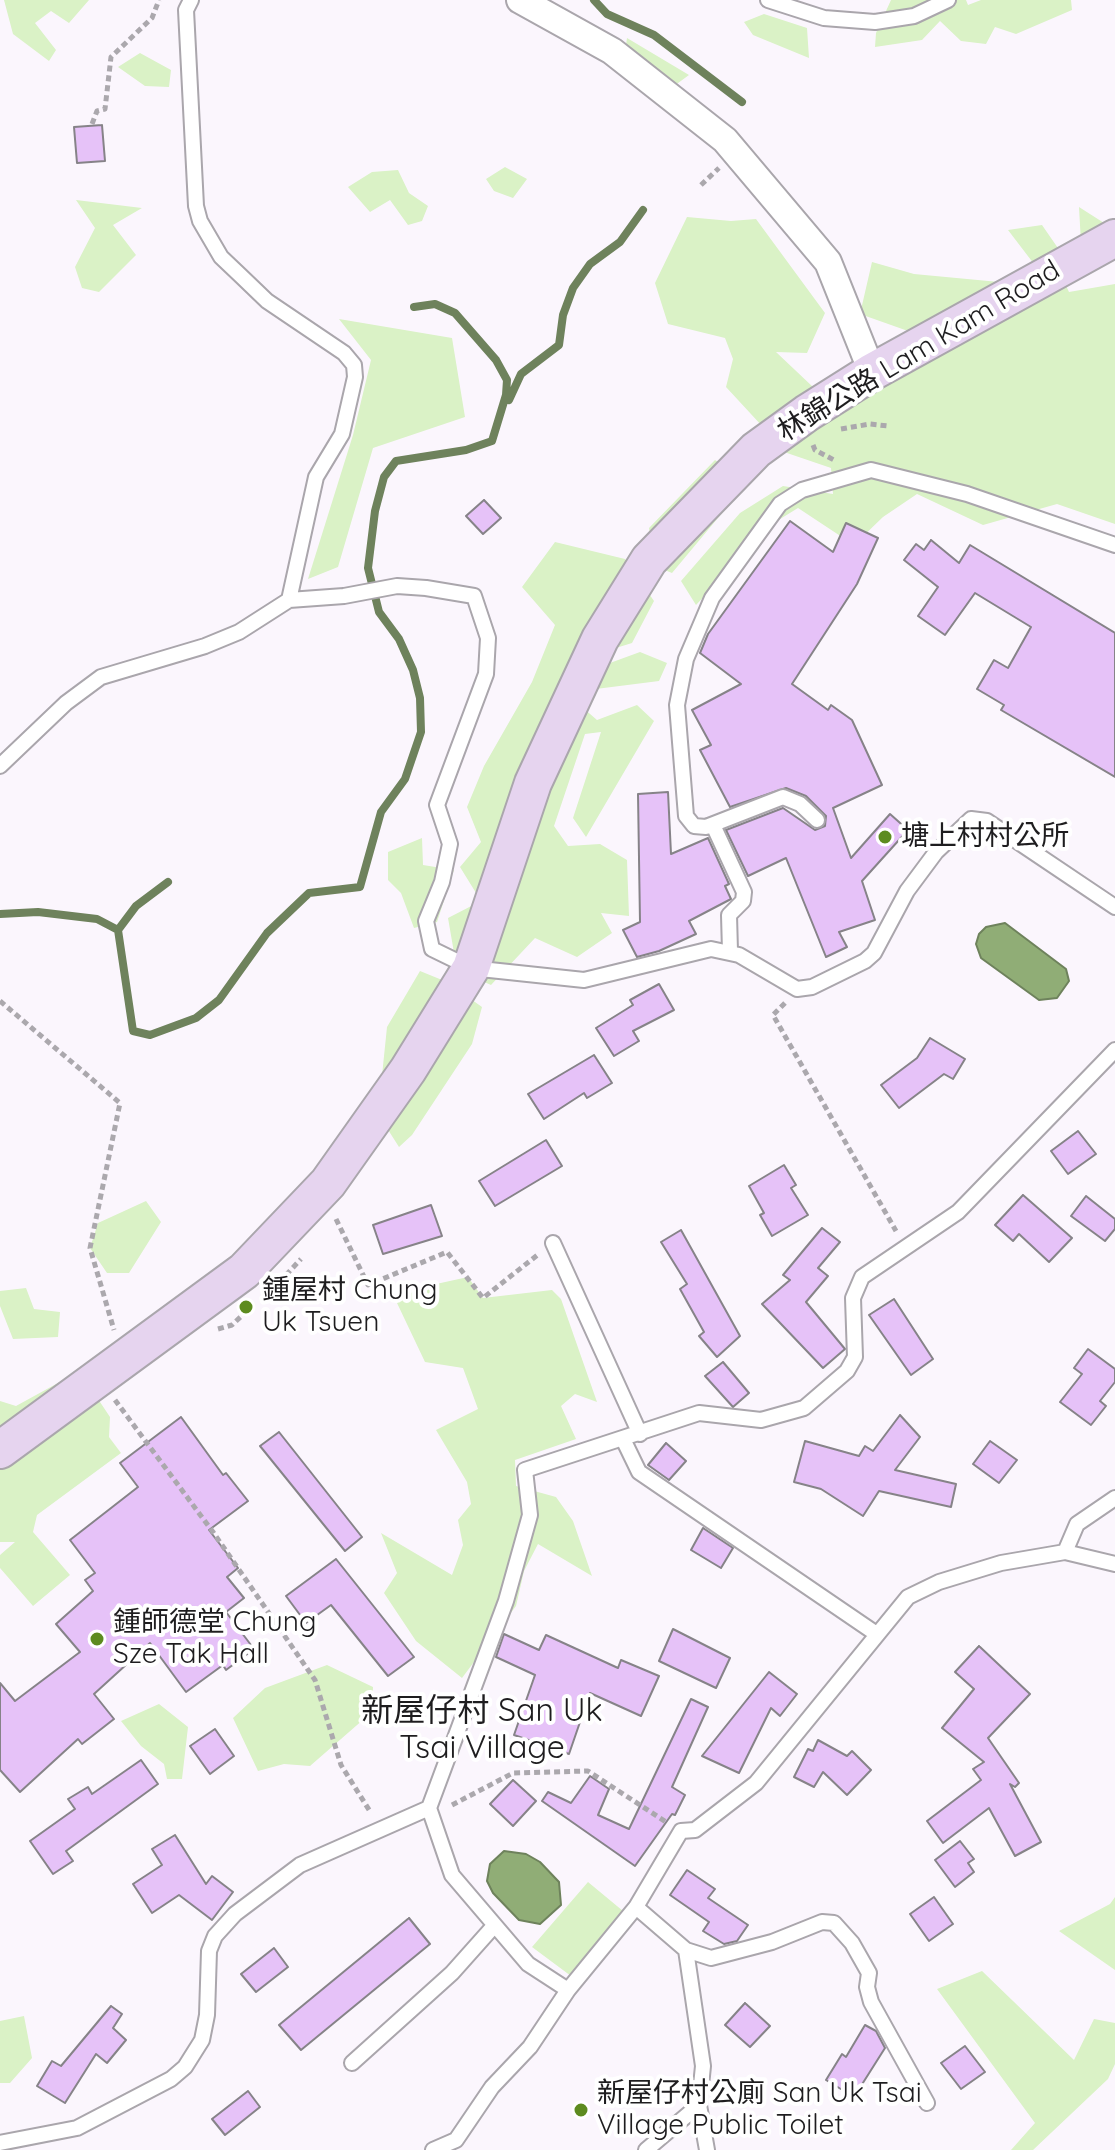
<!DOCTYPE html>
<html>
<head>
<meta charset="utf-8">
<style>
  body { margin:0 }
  canvas { display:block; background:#fbf6fd }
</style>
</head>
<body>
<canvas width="1115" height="2150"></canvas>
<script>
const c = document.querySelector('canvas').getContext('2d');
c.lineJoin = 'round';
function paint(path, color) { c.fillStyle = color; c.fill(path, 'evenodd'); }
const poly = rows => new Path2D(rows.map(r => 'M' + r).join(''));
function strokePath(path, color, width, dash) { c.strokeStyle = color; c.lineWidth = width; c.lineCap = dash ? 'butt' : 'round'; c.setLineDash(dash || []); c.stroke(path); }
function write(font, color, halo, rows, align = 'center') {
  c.font = font + ' Quicksand,"Noto Sans TC",sans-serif'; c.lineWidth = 8; c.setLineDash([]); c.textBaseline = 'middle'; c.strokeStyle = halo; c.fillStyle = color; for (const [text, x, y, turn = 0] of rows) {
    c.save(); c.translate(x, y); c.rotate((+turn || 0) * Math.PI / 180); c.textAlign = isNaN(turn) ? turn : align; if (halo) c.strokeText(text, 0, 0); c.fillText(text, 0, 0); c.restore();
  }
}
const green = poly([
  [4,0,89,0,69,23,51,11,35,23,56,50,49,61,13,34],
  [891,0,966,0,968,5,981,0,1071,0,1072,10,1016,34,995,27,986,44,961,41,940,21,922,40,875,47,876,33],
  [764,14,807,28,809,58,753,35,744,22],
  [627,38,689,75,674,86,625,52],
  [140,53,171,70,169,87,145,86,118,67],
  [505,167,527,179,513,198,494,191,486,179],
  [398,170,409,193,428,206,422,221,408,225,390,200,370,212,348,187,372,172],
  [76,200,142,208,113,225,136,255,99,292,82,288,75,267,95,228],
  [1079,207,1115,230,1115,260,1088,259,1060,273,1069,292,1115,284,1115,524,1057,504,983,525,917,494,883,517,854,545,798,508,772,524,696,605,681,581,740,513,783,486,833,494,831,468,787,453,726,387,733,359,725,338,668,324,655,283,687,217,731,221,756,219,825,313,807,353,776,352,813,387,849,391,939,342,860,314,872,262,914,274,999,282,1034,264,1008,230,1042,225,1060,251,1081,243],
  [339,319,452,338,465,417,373,448,338,567,308,579,353,435,371,360],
  [715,460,748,482,672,573,655,566,649,528],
  [555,542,625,559,654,601,632,643,603,652,599,667,640,652,667,663,659,681,588,690,582,707,597,720,637,705,654,721,586,837,573,818,601,732,585,734,554,826,568,846,600,844,627,860,629,916,601,913,612,933,577,957,535,938,491,985,457,970,448,918,481,901,460,867,481,842,467,807,484,766,532,682,555,625,522,587],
  [422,838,423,865,454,870,437,922,414,928,401,893,388,880,388,852],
  [420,971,447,982,482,1007,472,1044,412,1135,399,1147,385,1125,380,1095,387,1027],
  [146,1201,161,1222,129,1273,107,1273,90,1248,98,1223],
  [468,1277,483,1298,552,1290,561,1299,597,1402,575,1394,561,1406,576,1439,515,1460,516,1486,556,1497,573,1521,592,1576,538,1544,524,1571,516,1606,462,1678,416,1641,384,1593,397,1573,381,1533,452,1575,463,1545,458,1520,471,1504,467,1482,436,1430,478,1409,463,1368,425,1362,397,1303,418,1288],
  [26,1288,34,1309,60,1312,58,1337,13,1339,0,1306,0,1291],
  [67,1378,94,1393,110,1417,109,1437,121,1453,37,1515,33,1532,70,1575,33,1606,0,1568,0,1555,15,1542,0,1542,0,1401,16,1406],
  [327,1665,373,1687,372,1712,310,1766,284,1764,258,1771,233,1718,265,1688],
  [159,1704,188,1727,182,1779,167,1779,164,1764,141,1746,121,1721],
  [588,1882,623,1911,571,1976,532,1947],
  [1115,1897,1115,1970,1059,1931,1110,1904],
  [982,1971,1074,2060,1094,2019,1115,2023,1115,2064,1108,2079,1033,2150,1011,2150,1035,2123,937,1989],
  [24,2016,32,2058,10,2083,0,2083,0,2021]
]);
const water = poly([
  [1005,923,1066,969,1069,981,1057,998,1039,1000,981,958,976,944,979,934,986,927,1005,923],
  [504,1851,526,1854,540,1862,559,1882,561,1905,540,1924,519,1920,493,1893,487,1881,490,1864,504,1851]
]);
const stream = poly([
  [594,0,607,14,654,35,742,102],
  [509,400,521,374,559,345,563,315,573,288,590,264,620,242,643,210],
  [0,914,38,912,97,919,118,930,133,1031,150,1035,196,1018,219,1000,267,933,309,893,360,887,381,812,405,779,421,732,420,698,413,670,399,639,379,612,368,568,375,511,384,477,396,461,466,450,492,441,506,395,507,380,496,360,455,313,435,304,414,307],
  [118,930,136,906,168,882]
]);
const building = poly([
  [102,125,105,161,77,163,74,127,102,125],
  [484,500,501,518,483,534,466,516,484,500],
  [790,521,833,552,846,523,878,538,857,584,792,684,828,710,831,705,852,720,882,785,833,808,851,858,890,814,908,830,862,881,875,920,839,932,847,947,826,957,786,858,748,876,726,830,783,808,815,830,825,826,826,816,806,796,786,788,730,807,700,750,711,745,692,710,741,684,700,653,708,634,790,521],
  [931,540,959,563,970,545,1115,633,1115,777,1001,710,1004,705,977,689,994,660,1008,668,1031,627,975,593,945,635,918,616,938,587,904,560,916,544,924,550,931,540],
  [668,792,671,854,708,838,729,884,725,886,731,899,689,921,696,934,659,951,637,957,623,930,640,922,638,794,668,792],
  [659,984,674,1010,633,1031,639,1041,614,1056,596,1028,633,1005,630,1000,659,984],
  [930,1038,965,1059,953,1079,944,1074,899,1108,881,1085,917,1058,930,1038],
  [594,1055,612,1083,587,1098,584,1093,544,1119,528,1094,594,1055],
  [1078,1131,1096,1154,1068,1174,1051,1151,1078,1131],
  [546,1140,562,1166,495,1206,479,1181,546,1140],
  [784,1165,796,1185,791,1188,808,1215,772,1236,760,1215,764,1213,749,1186,784,1165],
  [1023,1195,1072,1238,1049,1262,1019,1234,1013,1241,995,1225,1023,1195],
  [1086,1196,1115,1219,1115,1229,1105,1241,1071,1216,1086,1196],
  [431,1205,442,1236,383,1254,373,1225,431,1205],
  [822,1228,840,1242,818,1268,828,1276,806,1302,845,1349,823,1368,762,1304,790,1280,783,1275,822,1228],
  [681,1230,740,1336,717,1357,699,1336,704,1332,680,1289,687,1284,661,1242,681,1230],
  [894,1299,933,1359,911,1375,869,1315,894,1299],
  [1088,1349,1115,1369,1115,1382,1100,1401,1106,1406,1091,1425,1060,1402,1082,1374,1074,1368,1088,1349],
  [723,1362,749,1393,733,1407,705,1376,723,1362],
  [900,1415,920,1437,895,1470,956,1484,951,1507,879,1491,863,1516,821,1489,794,1482,805,1441,859,1456,865,1446,873,1451,900,1415],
  [181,1417,223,1475,226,1473,248,1501,209,1530,238,1568,227,1577,244,1598,226,1612,254,1649,226,1670,223,1665,186,1692,150,1643,94,1694,114,1719,82,1744,78,1739,20,1792,0,1770,0,1683,15,1701,80,1652,56,1624,93,1591,85,1580,95,1573,70,1540,138,1487,120,1463,181,1417],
  [279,1432,362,1537,345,1551,260,1446,279,1432],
  [990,1441,1017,1460,999,1483,973,1464,990,1441],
  [666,1443,686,1461,669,1480,648,1465,666,1443],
  [703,1528,733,1548,721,1568,691,1550,703,1528],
  [336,1559,414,1657,388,1676,331,1605,306,1623,286,1596,336,1559],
  [673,1629,730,1658,716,1688,659,1661,673,1629],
  [504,1634,539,1650,546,1635,618,1668,621,1660,659,1676,641,1716,590,1693,569,1754,514,1735,535,1675,496,1657,504,1634],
  [979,1646,1030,1694,988,1738,1019,1783,1015,1787,1010,1784,1041,1842,1015,1856,989,1808,943,1843,927,1821,981,1780,973,1769,984,1762,942,1728,974,1689,955,1672,979,1646],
  [769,1672,797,1694,780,1716,771,1708,739,1773,702,1756,769,1672],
  [691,1699,708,1707,672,1787,685,1795,675,1815,672,1814,635,1866,542,1801,548,1792,571,1803,590,1776,609,1789,598,1815,629,1829,691,1699],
  [215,1729,234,1756,210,1774,190,1746,215,1729],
  [818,1740,847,1756,852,1751,871,1770,847,1795,823,1772,814,1787,794,1777,808,1749,813,1751,818,1740],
  [141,1760,158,1784,66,1851,73,1861,53,1874,30,1841,75,1809,68,1799,88,1787,92,1794,141,1760],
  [513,1780,536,1801,513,1826,490,1804,513,1780],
  [175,1835,206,1884,212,1876,233,1892,212,1920,179,1895,152,1913,133,1884,162,1865,152,1849,175,1835],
  [960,1841,974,1859,968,1863,974,1872,955,1887,935,1860,960,1841],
  [687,1870,715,1889,708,1898,748,1925,737,1941,724,1944,703,1931,709,1922,670,1895,687,1870],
  [934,1897,953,1924,929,1941,910,1914,934,1897],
  [409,1918,430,1944,301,2050,279,2025,409,1918],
  [274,1948,288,1967,256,1992,241,1974,274,1948],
  [745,2003,770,2026,750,2047,725,2025,745,2003],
  [111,2006,122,2014,113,2028,126,2040,107,2063,96,2054,65,2103,37,2086,52,2061,61,2066,111,2006],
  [865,2025,876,2031,885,2048,854,2097,826,2080,842,2054,846,2057,865,2025],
  [965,2046,985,2072,961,2089,941,2063,965,2046],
  [248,2091,260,2107,225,2135,212,2119,248,2091]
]);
const path = poly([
  [92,124,97,111,105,109,111,57,152,18,159,0],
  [701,185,719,168],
  [841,429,870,424,888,426],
  [813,445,815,450,834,460],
  [0,1001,120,1103,90,1248,114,1330],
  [785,1003,773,1015,896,1231],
  [336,1219,368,1285,447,1252,483,1298,540,1253],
  [286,1275,301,1259],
  [218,1329,232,1325,252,1306],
  [115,1400,213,1532,315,1680,341,1765,371,1813],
  [452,1805,513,1773,588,1771,666,1822]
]);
const service = poly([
  [191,0,186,10,196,206,200,221,221,257,241,276,267,301,344,353,354,365,355,377,342,434,316,477,289,600],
  [768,0,824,18,875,22,914,16,948,0],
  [0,766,66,703,101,677,205,646,239,632,289,600,344,596,397,586,426,588,474,596,488,638,486,674,437,805,450,844,442,882,426,921,432,949,471,968,584,980,711,949,739,955,797,989,812,987,865,961,874,953,907,891,936,852,971,819,987,821,1115,907],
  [817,820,800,804,783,797,706,827,694,826,686,816,677,705,686,659,712,598,780,504,802,490,871,470,967,494,1115,545],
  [713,825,744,892,743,901,729,915,730,951],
  [553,1243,640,1434],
  [623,1439,639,1472,875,1633],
  [1065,1552,1077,1524,1115,1498],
  [429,1808,452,1875,528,1964,568,1990],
  [636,1907,686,1950,711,1958,772,1942,822,1922,834,1923,852,1943,869,1973,867,1987,871,2002,927,2103],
  [686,1950,703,2066,699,2105,707,2150],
  [352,2063,452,1973,493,1927],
  [0,2143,77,2128,171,2079,185,2067,202,2040,207,2015,209,1951,215,1936,235,1914,300,1865,429,1808,506,1601,530,1515,525,1470,699,1413,761,1420,804,1408,847,1371,855,1357,853,1298,862,1277,958,1212,1115,1050],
  [433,2150,456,2140,492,2087,530,2047,568,1990,636,1907,681,1831,695,1830,756,1783,908,1597,939,1582,1001,1563,1065,1552,1115,1564],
  [646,2150,699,2105]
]);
const minor = poly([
  [520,0,612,51,725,140,828,262,872,372]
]);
const secondary = poly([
  [0,1450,244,1271,328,1183,408,1070,471,968,533,783,600,639,649,560,756,450,807,413,872,372,1115,238]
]);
const markers = [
  [885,837,8,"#5d8b1f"],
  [246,1307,8,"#5d8b1f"],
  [97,1639,8,"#5d8b1f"],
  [581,2110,8,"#5d8b1f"]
];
const streetNames = [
  ["林錦公路 Lam Kam Road",919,351,-31]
];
const poiNames = [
  ["塘上村村公所",901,837],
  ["鍾屋村 Chung",262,1291],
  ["Uk Tsuen",262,1323],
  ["鍾師德堂 Chung",113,1623],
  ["Sze Tak Hall",113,1655],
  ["新屋仔村公廁 San Uk Tsai",597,2094],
  ["Village Public Toilet",597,2126]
];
const quarterNames = [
  ["新屋仔村 San Uk",482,1711],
  ["Tsai Village",482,1748]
];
paint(green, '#daf2c6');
paint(water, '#90ad76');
strokePath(water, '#6e825c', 2);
strokePath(stream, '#6e825c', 8);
paint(building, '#e6c2f8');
strokePath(building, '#868388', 2);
strokePath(service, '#aaa6ac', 18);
strokePath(minor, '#aaa6ac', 30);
strokePath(secondary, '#aaa6ac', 40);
strokePath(path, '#aba8ad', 5, [6, 4]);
strokePath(service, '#fff', 14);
strokePath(minor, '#fff', 26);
strokePath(secondary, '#e6d4ef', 36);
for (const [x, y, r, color] of markers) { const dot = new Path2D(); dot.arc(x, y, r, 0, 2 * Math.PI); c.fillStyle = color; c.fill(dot); strokePath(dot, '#fff', 3); }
write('28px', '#1e1d1f', '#fff', streetNames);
write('28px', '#1e1d1f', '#fff', poiNames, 'left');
write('32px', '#1e1d1f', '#fff', quarterNames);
</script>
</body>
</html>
